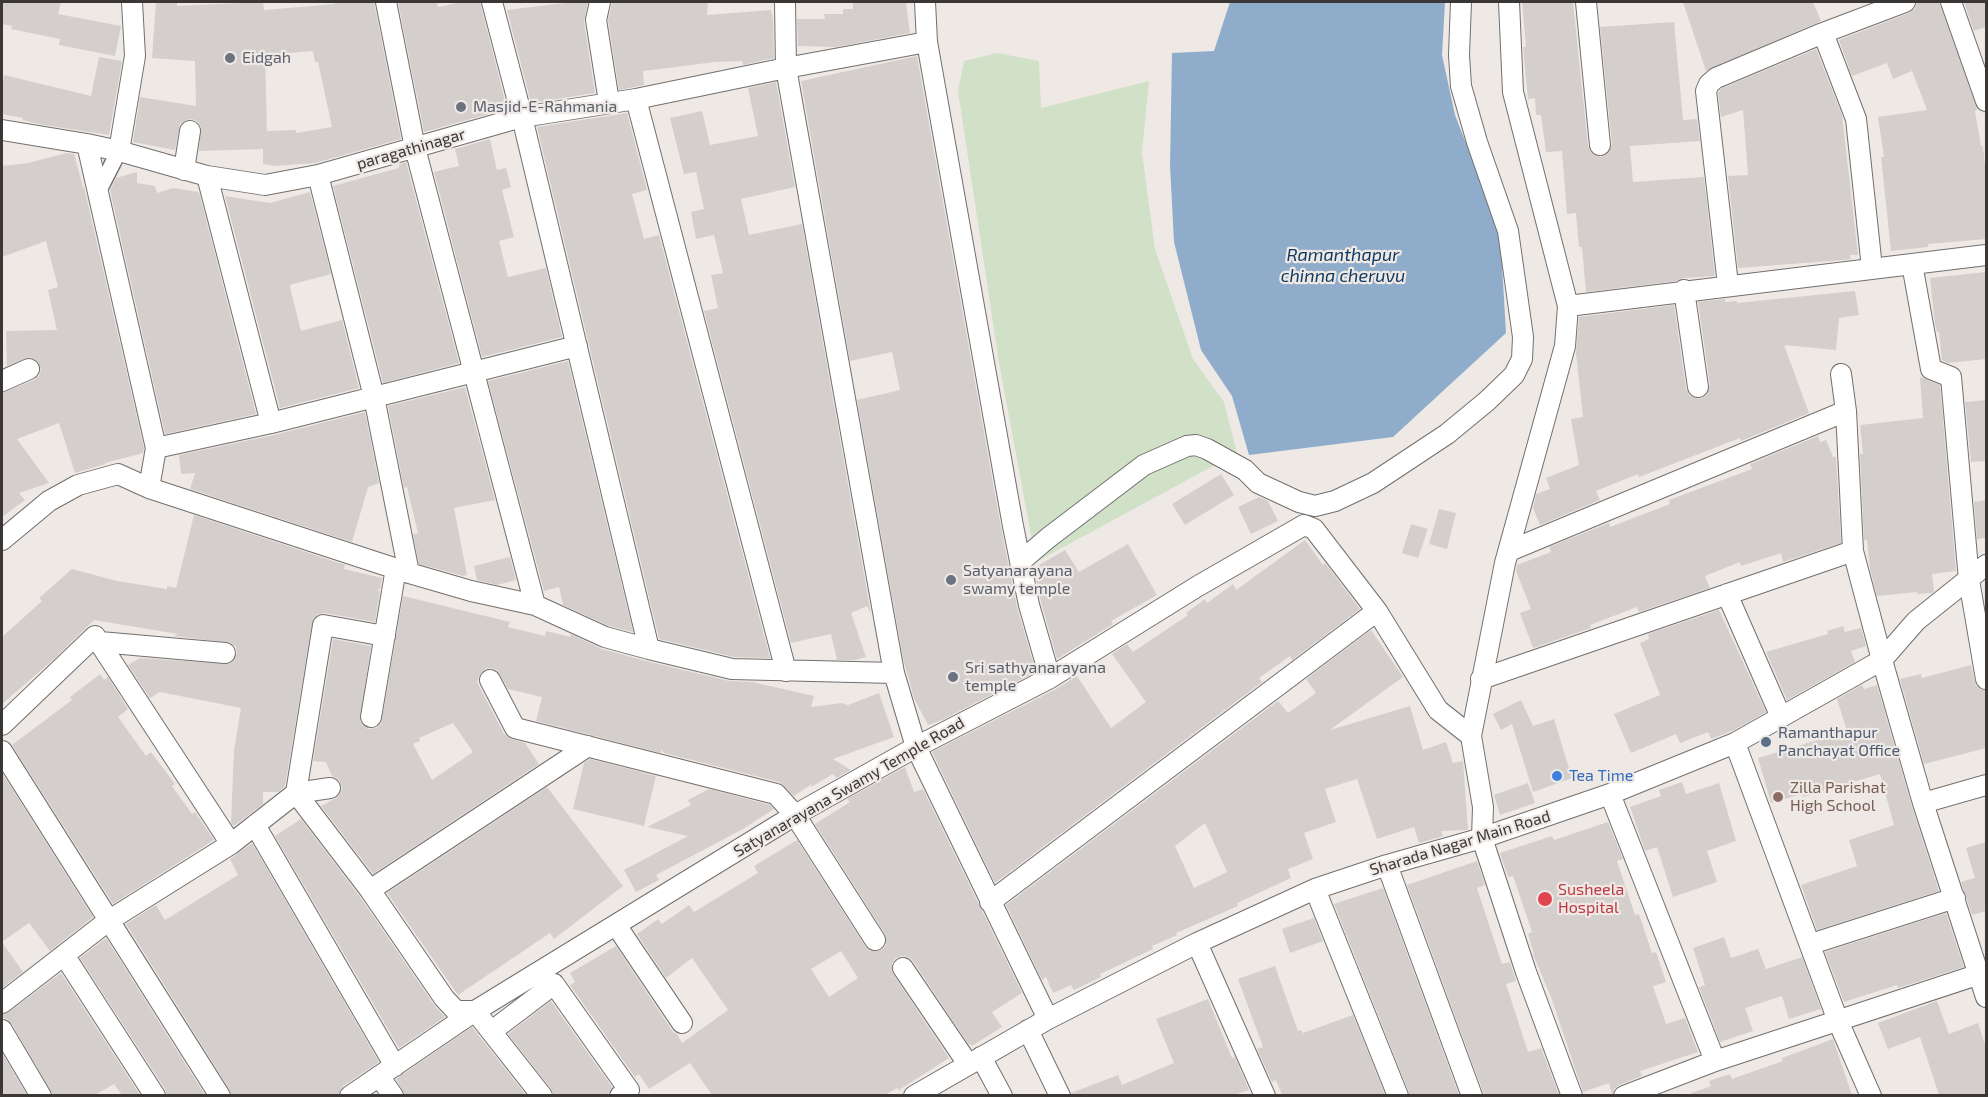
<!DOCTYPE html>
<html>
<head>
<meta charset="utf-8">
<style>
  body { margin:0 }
  #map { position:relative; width:1988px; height:1097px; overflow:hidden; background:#efe9e6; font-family:"Exo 2",sans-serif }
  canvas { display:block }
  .frame { position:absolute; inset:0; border:3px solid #3a3736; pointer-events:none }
</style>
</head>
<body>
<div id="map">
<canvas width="1988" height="1097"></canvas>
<div class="frame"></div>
</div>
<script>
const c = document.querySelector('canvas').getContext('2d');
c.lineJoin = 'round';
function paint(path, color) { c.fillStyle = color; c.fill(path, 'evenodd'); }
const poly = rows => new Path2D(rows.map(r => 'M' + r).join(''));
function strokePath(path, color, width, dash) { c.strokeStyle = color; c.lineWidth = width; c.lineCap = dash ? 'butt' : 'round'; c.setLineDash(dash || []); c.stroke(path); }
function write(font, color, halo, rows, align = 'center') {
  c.font = font + ' "Exo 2",sans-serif'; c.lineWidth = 4.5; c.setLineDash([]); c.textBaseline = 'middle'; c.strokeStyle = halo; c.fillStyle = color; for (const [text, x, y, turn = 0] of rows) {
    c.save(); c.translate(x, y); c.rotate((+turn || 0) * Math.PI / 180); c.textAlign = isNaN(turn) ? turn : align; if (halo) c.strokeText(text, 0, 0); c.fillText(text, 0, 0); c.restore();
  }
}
const green = poly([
  [997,53,1039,61,1041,108,1149,81,1142,153,1155,249,1193,359,1224,402,1237,453,1036,562,999,363,958,91,964,61]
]);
const water = poly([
  [1230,2,1445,2,1442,55,1455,115,1500,231,1506,333,1393,437,1249,455,1232,396,1201,350,1174,242,1170,165,1172,53,1214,51]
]);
const building = poly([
  [2,2,61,2,58,14,121,26,115,56,59,45,60,39,11,29,12,26,2,24],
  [156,2,177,2,177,6,263,2,264,10,335,4,334,2,374,2,401,139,315,163,275,166,263,164,263,149,199,151,201,127,198,122,192,119,186,120,180,124,175,150,133,142,140,97,196,106,195,61,152,58],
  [313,51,315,62,318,62,332,127,296,133,296,130,267,131,265,55],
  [398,2,437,2,438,7,462,2,480,2,507,109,424,132],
  [573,2,588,2,584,22,595,93,531,103,507,10],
  [624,2,708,2,707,15,771,10,773,20,774,58,743,65,742,61,715,62,643,71,644,85,619,90,608,20,612,3],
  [853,2,906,2,910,33,836,47,798,46,797,19,825,19,824,14,843,14,843,9,853,9],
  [1522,2,1573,2,1588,146,1591,152,1601,157,1607,154,1612,144,1600,27,1674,22,1683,120,1697,119,1700,141,1630,146,1633,182,1704,177,1715,276,1683,278,1677,281,1586,292,1582,247,1579,247,1576,213,1567,214,1562,151,1546,152,1541,115,1536,115,1535,98,1528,99,1523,47,1526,47],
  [1683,2,1813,2,1821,21,1706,71],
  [1917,2,1939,2,1977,109,1975,111,1981,146,1983,146,1986,177,1986,239,1928,244,1928,247,1891,251,1881,157,1884,157,1878,117,1927,110,1912,71,1893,79,1887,63,1852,76,1839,40,1909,13,1915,9],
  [1964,2,1986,2,1986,27,1974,31],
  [1816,49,1842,115,1858,255,1850,255,1851,259,1844,260,1738,268,1728,176,1748,175,1743,110,1721,117,1718,93,1722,88],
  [917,56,1001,528,1017,607,1036,672,942,720,928,725,914,698,903,658,857,400,900,390,892,352,850,361,801,81],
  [99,57,122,61,109,135,38,124,22,120,23,118,2,114,2,87,4,75,91,96],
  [776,82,795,187,741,199,749,235,802,224,871,614,867,606,851,613,866,657,855,660,837,660,831,634,791,643,704,311,718,308,711,275,723,273,714,235,696,239,691,212,704,209,696,172,684,174,670,118,702,111,710,145,758,136,748,88],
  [627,113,647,190,632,194,644,239,659,235,770,658,734,657,659,639,537,127],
  [490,139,497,170,506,168,511,187,502,190,514,237,499,241,508,277,546,268,562,337,482,357,434,172,459,166,455,149],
  [67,153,74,154,83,187,84,187,144,448,143,453,105,463,105,464,75,473,59,423,17,439,49,483,19,493,25,500,2,517,2,393,34,380,39,376,41,370,36,360,30,357,7,366,6,331,57,330,48,290,58,287,46,241,2,257,2,166,28,163],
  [406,162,459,363,383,383,333,186,399,168,399,165],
  [137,172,137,183,155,186,157,193,173,188,199,192,256,414,165,434,110,190,116,178],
  [310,192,331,274,290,285,291,291,301,331,342,320,359,388,280,408,225,196,270,203],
  [1986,272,1986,359,1948,363,1942,360,1939,332,1937,332,1935,324,1930,278],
  [1855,291,1859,315,1839,318,1836,350,1784,345,1809,413,1741,441,1740,438,1639,477,1638,474,1596,491,1600,500,1540,525,1533,508,1536,494,1550,489,1546,478,1579,465,1571,419,1583,417,1576,353,1579,317,1674,305,1686,389,1689,395,1699,399,1706,396,1710,385,1698,302,1725,299,1725,302,1737,301,1737,303],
  [568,361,633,632,609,626,563,605,559,587,544,591,488,381],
  [1920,377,1940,385,1956,571,1932,574,1934,591,1932,593,1917,594,1917,592,1877,596,1870,569,1867,540,1864,540,1860,454,1863,454,1860,425,1923,418],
  [465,387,495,500,454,508,467,575,463,576,419,564,413,534,418,533,407,487,404,488,388,406],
  [1986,400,1986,461,1971,462,1965,402],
  [365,412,379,483,368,487,352,542,190,489,195,473,181,474,179,455,274,435],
  [1818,436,1820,442,1826,440,1833,457,1836,457,1841,543,1783,562,1781,553,1741,566,1740,562,1705,576,1710,588,1639,612,1637,607,1590,625,1591,628,1533,648,1520,613,1531,609,1516,571,1517,565,1551,552,1549,547,1609,523,1610,527,1670,504,1669,500,1752,469,1750,464],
  [1221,474,1234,495,1185,525,1172,504],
  [1259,497,1268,501,1278,521,1251,534,1238,507],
  [1986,500,1986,538,1977,539,1974,502],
  [1439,509,1456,513,1447,549,1429,544],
  [194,515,345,565,344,569,382,578,380,589,377,590,380,591,375,622,325,613,318,614,313,618,285,786,278,792,263,792,263,804,234,826,231,823,234,750,241,708,160,692,150,698,128,665,140,658,230,664,234,660,237,653,236,647,231,643,174,636,178,634,94,620,55,658,2,704,2,637,42,601,39,598,72,569,117,581,167,589,167,586,176,588],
  [1411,524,1428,529,1418,558,1402,553],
  [1305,540,1323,565,1325,563,1360,609,1292,660,1290,656,1259,678,1262,682,995,883,932,752,1056,689,1077,676,1111,728,1146,702,1112,654,1127,644,1133,652,1188,615,1186,613,1205,599,1207,603,1233,584,1236,590],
  [1128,544,1157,595,1111,621,1113,624,1057,659,1041,602,1034,568,1065,550,1079,572],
  [510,557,516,580,497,585,477,580,474,566],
  [403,596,510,622,508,627,545,636,546,631,571,637,571,634,602,649,646,661,729,681,752,682,814,696,811,707,842,703,848,705,879,693,894,737,833,759,851,770,836,778,833,774,811,787,812,784,794,796,779,782,664,753,662,749,661,753,536,721,542,697,508,689,497,670,491,668,485,669,480,674,477,682,504,734,512,739,525,743,539,764,373,874,321,806,338,797,341,792,342,786,339,780,332,776,326,762,313,761,333,639,371,646,360,721,363,726,368,729,376,728,381,724],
  [453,723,473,752,432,780,413,744,420,741,419,738],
  [1719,610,1766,712,1734,730,1711,739,1708,732,1680,743,1676,734,1631,753,1614,714,1660,695,1640,643,1649,639,1648,634],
  [1843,626,1845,632,1861,628,1866,646,1851,651,1855,662,1787,700,1766,652,1828,634,1827,631],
  [1371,630,1403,677,1330,730,1410,706,1423,750,1446,742,1453,763,1463,761,1468,830,1441,831,1443,836,1419,843,1414,827,1377,839,1357,779,1325,789,1336,822,1304,833,1313,859,1288,869,1291,878,1237,903,1238,906,1176,933,1177,935,1152,946,1153,949,1100,974,1101,977,1074,990,1071,985,1053,993,1046,977,1042,980,1006,905,1278,701,1288,713,1316,693,1306,679],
  [1205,823,1227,872,1194,888,1175,846],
  [1971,665,1976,686,1986,691,1986,748,1924,764,1900,679,1921,674,1922,678],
  [100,674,104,680,108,677,128,709,118,717,146,756,151,752,175,784,172,786,192,814,195,812,214,840,113,904,12,745,72,700,70,697],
  [1862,685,1864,689,1877,685,1912,807,1939,891,1817,930,1801,885,1857,866,1849,840,1894,825,1880,774,1803,797,1802,794,1771,803,1758,758,1847,731,1837,699],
  [1521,700,1533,726,1554,719,1572,778,1533,792,1512,724,1501,730,1493,714],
  [590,759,656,776,644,826,573,809,584,763],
  [905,767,914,792,923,789,1022,993,992,1012,1002,1027,972,1046,971,1044,969,1045,913,961,908,957,902,956,896,958,892,963,893,974,949,1058,899,1090,897,1088,885,1095,712,1095,690,1063,649,1089,639,1074,635,1077,570,985,575,982,570,973,616,946,673,1032,677,1034,682,1043,728,1010,692,958,666,978,637,934,658,919,662,924,689,905,694,912,758,873,754,866,797,840,865,946,870,951,881,950,886,945,885,934,815,824,850,802,847,799],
  [841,951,858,978,829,997,811,969],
  [2,773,93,917,50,951,29,923,2,942,23,972,2,988],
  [1682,782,1686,794,1719,783,1736,841,1707,851,1717,882,1673,897,1657,847,1645,851,1630,807,1661,796,1659,790],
  [1528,783,1535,803,1500,815,1494,795],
  [547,787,623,886,554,939,550,933,458,995,387,893],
  [709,789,770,805,774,809,743,829,656,875,659,880,636,892,624,870,688,836,647,827,691,805,688,800],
  [301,819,360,897,434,1005,445,1017,399,1048,275,836],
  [1608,822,1623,859,1617,861,1635,915,1639,914,1652,953,1656,952,1666,982,1653,986,1666,1024,1685,1018,1698,1052,1640,1071,1642,1076,1619,1085,1614,1089,1612,1095,1609,1083,1583,1092,1551,997,1533,954,1534,954,1528,934,1532,932,1513,876,1508,877,1500,853,1552,836,1554,840],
  [1986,842,1986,911,1972,915,1961,882,1975,878,1966,848],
  [252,843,379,1062,343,1086,338,1095,232,1095,230,1090,126,924,156,905,165,920,238,875,230,859],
  [1477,861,1485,885,1477,888,1499,955,1502,964,1510,962,1516,981,1506,984,1528,1052,1541,1048,1559,1095,1484,1095,1407,885],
  [1383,888,1459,1095,1410,1095,1334,904],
  [1946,913,1964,967,1898,988,1897,985,1844,1002,1825,952],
  [1314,918,1323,941,1290,953,1282,929],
  [1724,937,1731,958,1758,949,1766,969,1802,957,1821,1009,1789,1019,1782,996,1745,1008,1753,1031,1720,1042,1699,987,1705,985,1693,948],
  [106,938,205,1095,167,1095,165,1089,80,958],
  [1275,966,1298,1031,1301,1030,1303,1033,1353,1015,1385,1095,1282,1095,1276,1080,1272,1082,1257,1049,1263,1047,1238,979],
  [61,973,140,1095,122,1095,114,1084,95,1095,53,1095,12,1024,7,1019,2,1018,2,1015,9,1012],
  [1208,999,1232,1058,1235,1057,1249,1090,1233,1095,1072,1095,1071,1093,1118,1075,1122,1085,1174,1063,1156,1019],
  [551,1001,612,1087,607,1095,554,1095,551,1089,508,1034],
  [1937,1001,1949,1034,1978,1023,1986,1047,1986,1095,1939,1095,1920,1037,1888,1049,1878,1023],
  [472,1027,526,1095,405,1095,396,1079],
  [1833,1039,1852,1095,1692,1095,1691,1093,1711,1086,1709,1081,1730,1074,1732,1079,1783,1061,1782,1058],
  [2,1053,27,1095,2,1095]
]);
const pedestrian = poly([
  [98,192,119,151]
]);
const minor = poly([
  [386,2,415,148,535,605],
  [492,2,522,117,649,649],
  [600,2,596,20,609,102],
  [785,2,786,68,894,673],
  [925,2,927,42,1013,526,1029,605,1050,678],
  [1509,2,1513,92,1568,306,1565,346,1505,563,1471,736,1483,807,1482,838,1526,972,1572,1096],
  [1586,2,1600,145],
  [1951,2,1986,101],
  [1823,33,1856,119,1872,268],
  [636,99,786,671],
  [2,130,87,144,119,151,207,176,265,185,318,175,522,117,636,99,786,68,927,42],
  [87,144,156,448,149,488],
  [119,151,135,56,132,2],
  [184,170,190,131],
  [318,175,374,397,409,573],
  [207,176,271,423],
  [1912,264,1931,369,1951,377,1969,580,1986,679],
  [1728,285,1706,91,1709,84,1716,78,1823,33,1905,2],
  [1684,290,1698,387],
  [1568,306,1986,255],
  [1841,374,1846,411,1853,551,1882,660,1923,803,1986,997],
  [2,381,29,369],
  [156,448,271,423,577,346],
  [2,540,49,501,78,485,118,474,149,488,409,573,471,591,535,605,605,637,649,649,732,669,894,673,916,747,1048,1019],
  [1509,551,1846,411],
  [1020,562,1048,538,1144,465,1187,446,1196,445,1207,449,1245,470,1258,483,1299,502,1315,506,1335,501,1373,483,1447,434,1487,401,1514,375,1522,359,1523,337,1508,231,1477,142,1461,86,1459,55,1461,2],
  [1727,594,1781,717],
  [100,642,225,653],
  [1481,679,1853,551],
  [490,680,515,728,776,794,795,815,875,940],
  [371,717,396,568],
  [2,725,95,636,231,844],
  [1735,743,1838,1021,1871,1096],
  [2,751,220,1096],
  [330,788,296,793,323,625,385,636],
  [1610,794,1715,1061],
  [1923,803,1986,785],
  [255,825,395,1066],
  [1387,865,1472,1096],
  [1315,889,1398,1096],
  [370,890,588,746],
  [990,902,1377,611],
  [616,925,682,1023],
  [1197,943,1265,1096],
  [1811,944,1955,898],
  [64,955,155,1096],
  [903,968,968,1064],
  [2,1003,108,921,231,844,296,793,370,890,444,998,456,1011,475,1011,542,1096],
  [2,1030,41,1096],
  [1028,1030,1060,1096],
  [492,1031,554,984,629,1090,620,1096],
  [981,1057,1002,1096],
  [379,1076,393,1096],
  [350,1096,475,1011,795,815,916,747,1050,678,1198,586,1304,525,1314,529,1377,611,1438,710,1471,736],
  [914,1096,1048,1019,1197,943,1315,889,1387,865,1482,838,1610,794,1735,743,1882,660,1916,621,1986,565],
  [1624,1096,1715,1061,1986,972]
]);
const markers = [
  [230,58,6,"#6b7280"],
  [461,107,6,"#6b7280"],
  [951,580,6,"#6b7280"],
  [953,677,6,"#6b7280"],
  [1766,742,6,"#5c6f8a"],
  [1557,776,6,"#3f7fe0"],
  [1778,797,6,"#8d6e63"],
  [1545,899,8,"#e0444e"]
];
const worshipNames = [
  ["Eidgah",242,58],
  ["Masjid-E-Rahmania",473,107],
  ["Satyanarayana",963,571],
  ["swamy temple",963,589],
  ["Sri sathyanarayana",965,668],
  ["temple",965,686]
];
const streetNames = [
  ["paragathinagar",411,149,-16],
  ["Satyanarayana Swamy Temple Road",849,787,-30],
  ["Sharada Nagar Main Road",1460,843,-17]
];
const serviceNames = [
  ["Ramanthapur",1778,733],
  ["Panchayat Office",1778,751]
];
const shopNames = [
  ["Tea Time",1569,776]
];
const educationNames = [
  ["Zilla Parishat",1790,788],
  ["High School",1790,806]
];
const healthNames = [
  ["Susheela",1558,890],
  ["Hospital",1558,908]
];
const waterNames = [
  ["Ramanthapur",1343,255],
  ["chinna cheruvu",1343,276]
];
paint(green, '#d1e1c8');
paint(water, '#90accb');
paint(building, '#d4cfcc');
strokePath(pedestrian, '#736f6c', 18);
strokePath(minor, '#736f6c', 22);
strokePath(pedestrian, '#fff', 15);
strokePath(minor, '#fff', 20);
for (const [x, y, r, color] of markers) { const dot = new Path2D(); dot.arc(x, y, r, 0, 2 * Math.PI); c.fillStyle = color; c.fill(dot); strokePath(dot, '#efe9e6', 2); }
write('16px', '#5b616d', '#efe9e6', worshipNames, 'left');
write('16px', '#3a3736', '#efe9e6', streetNames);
write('16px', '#4e5e75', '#efe9e6', serviceNames, 'left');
write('16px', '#366cbe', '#efe9e6', shopNames, 'left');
write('16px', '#785e54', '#efe9e6', educationNames, 'left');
write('16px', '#be3a42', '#efe9e6', healthNames, 'left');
write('italic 18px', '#103a62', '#efe9e6', waterNames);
</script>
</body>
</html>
